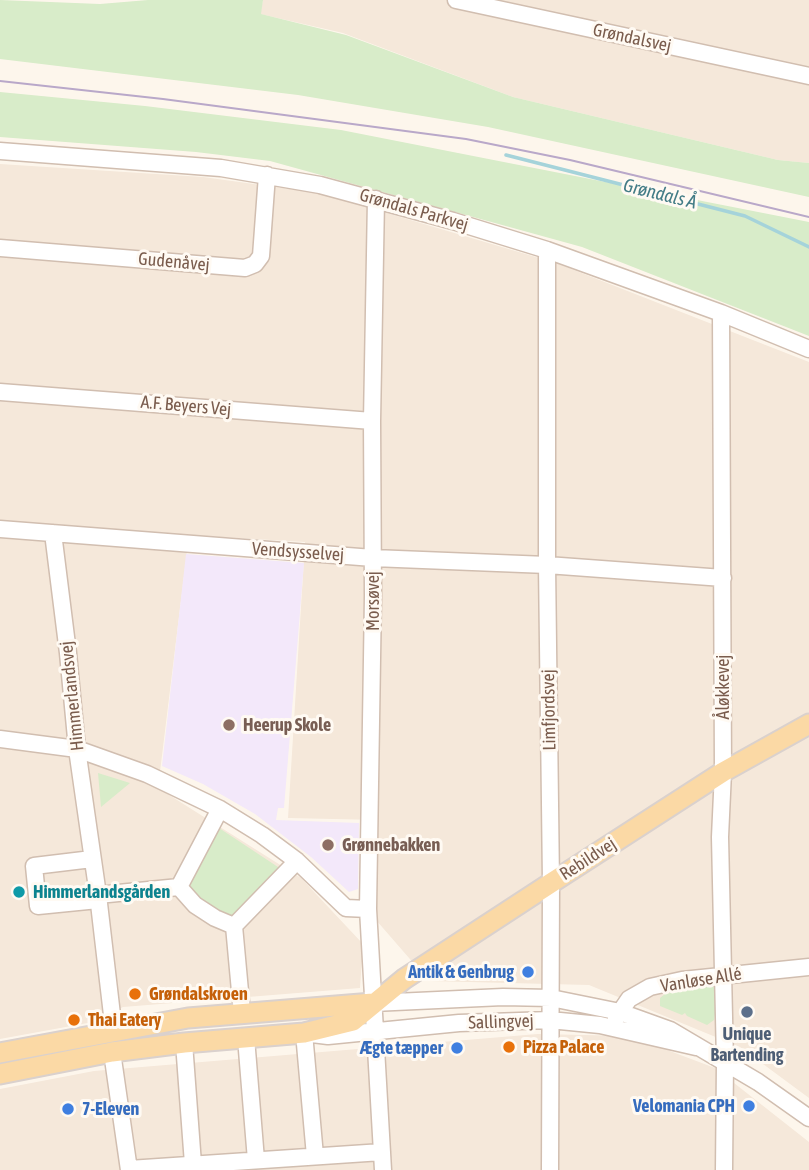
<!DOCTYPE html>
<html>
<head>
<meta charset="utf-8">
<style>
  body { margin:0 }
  canvas { display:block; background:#fdf6ec }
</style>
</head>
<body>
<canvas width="809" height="1170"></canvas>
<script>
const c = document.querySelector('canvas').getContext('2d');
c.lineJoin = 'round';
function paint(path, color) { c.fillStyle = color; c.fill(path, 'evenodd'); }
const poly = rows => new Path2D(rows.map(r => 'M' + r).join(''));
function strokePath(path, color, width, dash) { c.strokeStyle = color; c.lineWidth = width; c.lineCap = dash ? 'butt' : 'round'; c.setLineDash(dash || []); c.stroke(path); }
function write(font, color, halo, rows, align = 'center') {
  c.font = font + ' "Asap Condensed",sans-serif'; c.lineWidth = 6; c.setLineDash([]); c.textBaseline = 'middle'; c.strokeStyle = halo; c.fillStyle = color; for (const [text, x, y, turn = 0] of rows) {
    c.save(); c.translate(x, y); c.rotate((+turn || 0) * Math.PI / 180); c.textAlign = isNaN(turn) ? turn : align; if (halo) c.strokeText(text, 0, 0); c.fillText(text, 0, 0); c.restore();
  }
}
const residential = poly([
  [263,0,809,0,809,163,778,160,513,97,343,33,260,14],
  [0,164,203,177,319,193,556,263,809,362,809,1098,740,1047,589,985,429,981,376,920,378,820,288,818,305,542,189,535,158,788,301,878,363,944,360,988,123,1007,93,1022,0,1039],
  [538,1034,630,1036,715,1068,809,1142,809,1170,0,1170,0,1089,94,1071]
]);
const education = poly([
  [186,554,304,563,284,808,278,808,276,820,359,823,358,889,349,892,311,857,255,814,203,784,162,766]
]);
const green = poly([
  [0,0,100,4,148,0,263,0,261,14,346,35,513,97,778,160,809,163,809,197,488,127,298,95,0,59],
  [0,92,145,106,341,130,809,222,809,336,582,247,270,161,196,152,0,137],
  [98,773,130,783,101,807],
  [216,826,281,869,233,924,181,887],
  [712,985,715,988,716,1008,714,1020,707,1025,687,1016,685,1013,682,1015,660,1006,660,998,665,994]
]);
const stream = poly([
  [506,155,745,216,809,247]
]);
const minor = poly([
  [456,0,809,76],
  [0,151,221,168,320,185,453,221,547,250,721,313,809,349],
  [376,199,372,421,373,596,368,909,383,1170],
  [0,248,245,268,255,264,261,256,267,175],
  [547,250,547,565,551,883,550,1170],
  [721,313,723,772,720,837,725,1062,724,1170],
  [0,392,372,421],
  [0,529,373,558,547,565,723,578],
  [53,533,68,653,77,749,98,895,114,1032],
  [0,739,77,749,147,774,220,809,262,835,297,861,346,908,368,909],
  [220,809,179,887,195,905,215,918,234,926,297,861],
  [92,859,34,866,38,906,98,900],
  [98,895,179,887],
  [234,926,242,1013],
  [373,1003,503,997,551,998,620,1012,670,1030,758,1082,809,1118],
  [616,1018,629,999,650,987,682,980,809,967],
  [246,1038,256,1160],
  [184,1043,193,1164],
  [112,1052,129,1170],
  [315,1156,304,1033,328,1036,459,1023,550,1020,600,1025,696,1047],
  [129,1169,382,1152]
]);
const major = poly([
  [0,1053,188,1018,373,1003],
  [0,1074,112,1052,184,1043,304,1033,353,1021,404,979,551,883,723,772,809,724]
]);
const tram = poly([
  [0,81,163,99,466,139,570,160,809,217]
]);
const markers = [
  [229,725,7,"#8d6e63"],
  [328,845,7,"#8d6e63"],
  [19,892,7,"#0f9aa8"],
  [528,972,7,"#3f7fe0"],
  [135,994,7,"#e8710a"],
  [747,1012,7,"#5c6f8a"],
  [74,1020,7,"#e8710a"],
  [509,1047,7,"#e8710a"],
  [457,1048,7,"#3f7fe0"],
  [749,1106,7,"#3f7fe0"],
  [68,1109,7,"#3f7fe0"]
];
const streetNames = [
  ["Grøndalsvej",632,38,12],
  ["Grøndals Parkvej",414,210,16],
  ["Gudenåvej",174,262,5],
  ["A.F. Beyers Vej",186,406,5],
  ["Vendsysselvej",298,552,4],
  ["Morsøvej",373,601,-90],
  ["Åløkkevej",723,687,-90],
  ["Himmerlandsvej",72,696,-96],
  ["Limfjordsvej",549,710,-91],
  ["Rebildvej",588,859,-33],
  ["Vanløse Allé",701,980,-9],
  ["Sallingvej",501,1022,-2]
];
const educationNames = [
  ["Heerup Skole",243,725],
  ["Grønnebakken",342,845]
];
const cultureNames = [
  ["Himmerlandsgården",33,892]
];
const shopNames = [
  ["Antik & Genbrug",514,972],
  ["Ægte tæpper",443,1048],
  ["Velomania CPH",735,1106],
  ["7-Eleven",82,1109,"left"]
];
const foodNames = [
  ["Grøndalskroen",149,994],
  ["Thai Eatery",88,1020],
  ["Pizza Palace",523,1047]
];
const serviceNames = [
  ["Unique",747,1034],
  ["Bartending",747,1055]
];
const waterNames = [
  ["Grøndals Å",660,194,14]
];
paint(residential, '#f5e8da');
paint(education, '#f3e8fa');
paint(green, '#d8ecc9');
strokePath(stream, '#a5d3da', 3.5);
strokePath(minor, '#d1beb0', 19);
strokePath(major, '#dad1cd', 23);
strokePath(minor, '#fff', 16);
strokePath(major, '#fbd9a5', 19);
strokePath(tram, '#b9a8c9', 2);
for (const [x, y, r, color] of markers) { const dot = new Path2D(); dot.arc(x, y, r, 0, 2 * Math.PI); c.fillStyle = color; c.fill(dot); strokePath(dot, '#fffaf3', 2.5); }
write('18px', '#7a5c4d', '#fffaf3', streetNames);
write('bold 18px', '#785e54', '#fffaf3', educationNames, 'left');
write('bold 18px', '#0d838f', '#fffaf3', cultureNames, 'left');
write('bold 18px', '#366cbe', '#fffaf3', shopNames, 'right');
write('bold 18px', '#c56008', '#fffaf3', foodNames, 'left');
write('bold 18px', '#4e5e75', '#fffaf3', serviceNames);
write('italic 19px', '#437c86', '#fffaf3', waterNames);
</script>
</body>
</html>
